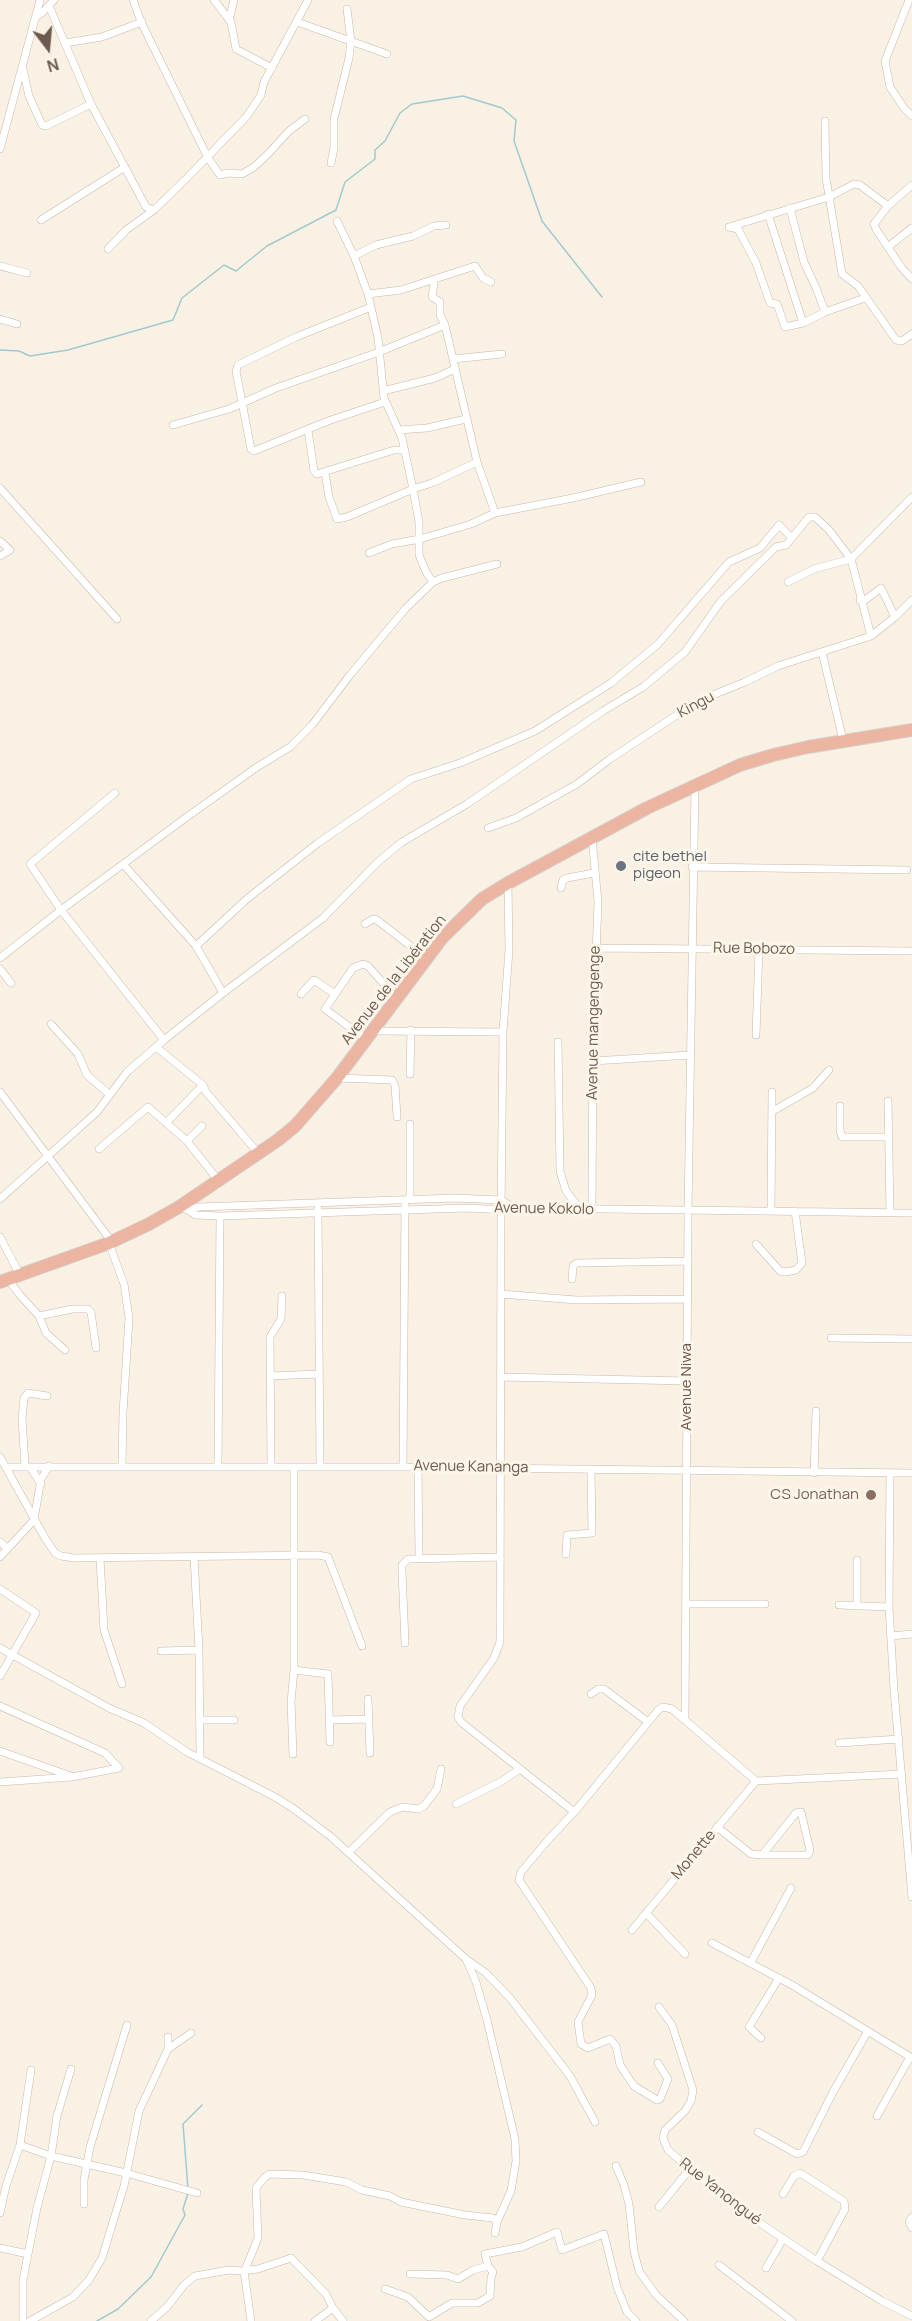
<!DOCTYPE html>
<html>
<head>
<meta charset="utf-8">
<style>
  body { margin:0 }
  #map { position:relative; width:912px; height:2321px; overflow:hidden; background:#f9f1e4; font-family:Manrope,sans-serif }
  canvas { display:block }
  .north { position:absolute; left:18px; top:18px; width:60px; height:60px; -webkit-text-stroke:4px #fcf5e9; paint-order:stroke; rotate:164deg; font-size:16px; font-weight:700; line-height:24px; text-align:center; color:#6d594d }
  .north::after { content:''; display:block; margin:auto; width:21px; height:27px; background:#6d594d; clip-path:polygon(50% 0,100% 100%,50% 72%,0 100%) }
</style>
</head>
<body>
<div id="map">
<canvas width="912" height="2321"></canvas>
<div class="north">N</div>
</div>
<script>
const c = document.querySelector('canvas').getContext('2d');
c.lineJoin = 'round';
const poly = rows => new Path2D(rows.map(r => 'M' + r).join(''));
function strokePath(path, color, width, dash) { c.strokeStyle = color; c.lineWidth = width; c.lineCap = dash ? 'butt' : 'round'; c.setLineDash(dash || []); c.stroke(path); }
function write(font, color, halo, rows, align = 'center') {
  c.font = font + ' Manrope,sans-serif'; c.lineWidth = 6; c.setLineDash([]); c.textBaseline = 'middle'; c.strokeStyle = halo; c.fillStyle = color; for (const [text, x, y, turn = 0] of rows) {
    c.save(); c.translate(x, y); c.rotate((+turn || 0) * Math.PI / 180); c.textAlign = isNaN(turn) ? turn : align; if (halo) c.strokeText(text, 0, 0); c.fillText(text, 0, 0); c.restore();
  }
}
const stream = poly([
  [0,350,19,351,30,356,68,350,173,320,182,298,224,265,236,271,267,246,336,210,345,182,375,159,375,150,385,141,400,113,412,104,463,96,502,108,516,120,514,141,542,221,602,297],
  [188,2189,183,2124,202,2105],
  [97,2321,118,2309,151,2277,185,2215,183,2209,188,2193]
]);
const street = poly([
  [133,0,142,24,208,158,220,175,228,173,242,174,254,167,268,154,289,131,305,119],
  [214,0,231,22,236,49,272,68],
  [909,0,885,61,890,87,904,108,912,116],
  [49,6,91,104,146,207,154,210],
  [37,16,42,13,54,0],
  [229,20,234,0],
  [297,22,387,54],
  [65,43,102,37,142,22],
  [23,69,29,96,42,125,46,126,91,104],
  [825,121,826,178,842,274,858,286,896,340,902,341,912,334],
  [0,149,40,0],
  [331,163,334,148,334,119,349,58,351,41,347,9],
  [912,185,888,206,874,224,876,229,901,267,912,279],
  [790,208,804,262,817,290,825,312,865,298],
  [768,214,803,323,825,312],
  [41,220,125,167],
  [337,221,354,256,368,294,378,338,384,398,402,438,413,489,432,483,477,462,445,325,440,315,440,302,432,297,434,284,432,280],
  [729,227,829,197,854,184,860,185,888,206],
  [729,227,738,229,756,263,770,303,777,304,785,327,803,323],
  [888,247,912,228],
  [108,249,126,230,154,210,187,178,247,116,261,95,264,82,308,0],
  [354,256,376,245,413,236,434,226,446,225],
  [0,266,27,273],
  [368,294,401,290,475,266,483,278,491,282],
  [371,307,296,337,238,365,236,371,251,449,254,451,328,421,385,402],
  [0,319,17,324],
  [453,359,502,354],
  [383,391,435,378,455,369],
  [173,425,229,409,276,388,379,352,445,325],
  [308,430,314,471,317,474,394,450,404,450],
  [399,430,427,428,466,419],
  [477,462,495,513],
  [325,473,329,497,337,519,347,517,413,489,419,522,419,555,426,572,433,582],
  [0,488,117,619],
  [0,541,10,550,0,556],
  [369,553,392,544,420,539,471,524,495,513,573,498,641,482],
  [788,582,814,569,851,559,912,497],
  [860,600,865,600,881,588,895,617],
  [822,652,843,740],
  [115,793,30,864,61,910,164,1040],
  [488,828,516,818,577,784,610,759,698,701,745,682,778,666,871,636,895,617,912,600],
  [123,864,196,946,223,993],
  [692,867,907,870],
  [508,883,509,950,503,1032,501,1210,500,1642,494,1658,460,1706,458,1717,461,1722,573,1811],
  [561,888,563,880,567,878,594,873],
  [365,924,373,919,377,920,426,958],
  [196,946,248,898,318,843,411,779,460,763,535,731,611,683,658,644,729,562,760,548,779,525,792,538],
  [596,948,912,951],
  [0,958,61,910,184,819,257,767,290,747,312,725,350,675,406,608,433,582,442,578,497,564],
  [0,969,11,983],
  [301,994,314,980,335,994],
  [51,1024,78,1054,87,1075,109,1094],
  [374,1031,503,1032],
  [756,1035,759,950],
  [367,1040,325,1009,353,968,363,964,368,966,384,984,394,1002],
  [558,1042,560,1171,566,1191,580,1209],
  [156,1047,203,1085,206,1092,259,1154],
  [593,1061,690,1055],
  [410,1074,411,1030],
  [337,1078,392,1080,395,1085,397,1117],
  [0,1092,112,1242],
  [888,1101,890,1212],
  [840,1106,840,1131,842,1137,889,1137],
  [773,1111,813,1088,829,1070],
  [167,1122,203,1085],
  [187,1141,202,1126],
  [99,1149,148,1107,187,1141,218,1180],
  [0,1199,97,1112,127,1072,164,1040,223,993,323,918,379,861,402,842,467,804,603,711,643,687,685,652,721,601,776,547,786,545,809,517,815,517,829,530,851,559,871,636],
  [410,1200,410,1124],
  [179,1207,188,1210,195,1215,220,1216,467,1208,505,1210,527,1208,912,1213],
  [318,1209,320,1467],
  [592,1209,593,1037,598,902,592,837],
  [188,1210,199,1207,454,1198,501,1200,516,1209],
  [771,1210,772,1092],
  [0,1237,20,1275],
  [109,1243,124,1284,129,1318,123,1413,122,1466],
  [756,1244,780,1271,785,1272,796,1270,802,1263,795,1211],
  [8,1279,19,1294,39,1316,46,1333,65,1350],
  [572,1279,573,1266,577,1263,688,1261],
  [501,1294,576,1300,687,1299],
  [39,1316,72,1309,88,1309,91,1312,96,1348],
  [831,1338,912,1339],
  [271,1376,318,1374],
  [500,1377,687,1381],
  [0,1457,45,1538,55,1553,61,1556,74,1558,318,1555,328,1557,362,1646],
  [25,1466,22,1418,24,1398,28,1393,47,1396],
  [6,1467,403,1467,912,1473],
  [30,1467,41,1484],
  [218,1467,220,1216],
  [271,1467,270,1337,281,1319,282,1296],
  [403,1467,405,1205],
  [418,1467,419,1557],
  [814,1473,816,1411],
  [890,1473,889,1607,894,1690,912,1897],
  [0,1542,7,1548],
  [566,1554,567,1535,592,1533,591,1469],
  [0,1557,34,1520,41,1479,49,1466],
  [194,1557,199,1650,200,1758],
  [100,1558,104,1630,122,1684],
  [0,1589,36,1613,0,1676],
  [686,1604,765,1604],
  [839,1605,889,1607],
  [857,1606,857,1560],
  [891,1636,912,1634],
  [405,1643,402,1570,402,1565,408,1559,500,1557],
  [0,1648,109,1708,144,1723,187,1752,275,1797,294,1809,330,1836,466,1959,486,1973,510,1998,570,2076,595,2122],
  [161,1651,199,1650],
  [294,1670,328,1674,330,1742],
  [591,1694,598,1689,604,1689,648,1722],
  [368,1699,370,1753],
  [0,1706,105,1753,119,1768,72,1777,0,1782],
  [200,1720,234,1720],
  [329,1720,369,1719],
  [685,1720,688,1212,695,785],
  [839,1743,899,1739],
  [0,1751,71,1776],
  [293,1754,291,1702,294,1670,294,1467],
  [456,1804,502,1781,520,1769],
  [717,1827,751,1854,762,1855,808,1855,810,1850,801,1812,796,1813,762,1855],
  [349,1852,390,1812,403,1807,418,1809,424,1806,437,1789,441,1769],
  [646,1913,685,1954],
  [632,1930,756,1781],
  [712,1943,792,1985,912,2058],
  [466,1959,476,1982,487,2020,515,2139,516,2161,511,2191,497,2222,495,2233],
  [751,1962,791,1888],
  [659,2007,672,2025,693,2090,691,2101,685,2111,665,2130,663,2138,668,2150,727,2201,817,2261,882,2301,912,2316],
  [761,2038,749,2027,779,1978],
  [168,2049,191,2033],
  [658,2063,668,2079,660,2099,657,2100,634,2086,620,2065,616,2046,610,2039,588,2048,581,2044,578,2022,592,1995,591,1988,519,1880,521,1872,548,1840,577,1809,659,1709,663,1707,672,1709,756,1781,902,1774],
  [877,2116,910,2057],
  [758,2132,797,2154,803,2152,833,2092,868,2031],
  [20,2145,51,2156,126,2173,197,2193],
  [616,2166,624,2185,629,2204,634,2251,639,2271,656,2295,684,2321],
  [783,2194,794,2176,800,2173,844,2201,845,2209,817,2261],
  [84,2204,84,2180,90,2147,127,2025],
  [659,2207,689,2170],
  [0,2213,6,2186,20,2145,31,2070],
  [912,2217,909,2222,912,2228],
  [0,2248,28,2254],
  [719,2265,792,2321],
  [766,2268,783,2239],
  [245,2270,258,2238,256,2188,265,2177,270,2174,303,2175,346,2182,362,2190,390,2196,401,2202,465,2215,493,2218,497,2222],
  [244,2271,251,2321],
  [410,2274,447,2275,458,2279,473,2270,488,2266,485,2254,522,2247,557,2232,562,2250,604,2234,617,2287,627,2312,636,2321],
  [385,2289,408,2297,429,2317,452,2303,478,2303,490,2296,491,2278,493,2272,488,2266],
  [23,2321,23,2280,28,2254,37,2208,51,2156,57,2116,71,2069],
  [30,2321,73,2297,89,2280,102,2258,124,2186,139,2111,168,2049,168,2037],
  [151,2321,167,2307,184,2285,195,2276,229,2270,242,2271,258,2269,291,2258,326,2294,333,2308,343,2321],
  [315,2321,333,2308]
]);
const highway = poly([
  [0,1282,109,1243,149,1224,179,1207,278,1140,295,1126,337,1078,442,938,482,899,508,883,647,808,740,765,773,755,808,747,912,730]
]);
const markers = [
  [621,866,6,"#6b7280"],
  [871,1495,6,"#8d6e63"]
];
const streetNames = [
  ["Kingu",696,705,-28],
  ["Rue Bobozo",754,949,1],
  ["Avenue de la Libération",394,980,-52],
  ["Avenue mangengenge",594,1023,-89],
  ["Avenue Kokolo",544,1209,1],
  ["Avenue Niwa",687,1387,-90],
  ["Avenue Kananga",471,1467,1],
  ["Monette",694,1855,-50],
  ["Rue Yanongué",720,2192,38]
];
const worshipNames = [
  ["cite bethel",633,857],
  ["pigeon",633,874]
];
const educationNames = [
  ["CS Jonathan",859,1495]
];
strokePath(stream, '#a3c9d0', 1.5);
strokePath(street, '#c8b8ac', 8);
strokePath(highway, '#d6d1cd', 14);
strokePath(street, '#fff', 7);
strokePath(highway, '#ebb5a2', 12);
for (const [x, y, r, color] of markers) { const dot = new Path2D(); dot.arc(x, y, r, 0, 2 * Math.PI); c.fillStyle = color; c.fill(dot); strokePath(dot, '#fcf5e9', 2); }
write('15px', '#6d594d', '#fcf5e9', streetNames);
write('15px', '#5b616d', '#fcf5e9', worshipNames, 'left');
write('15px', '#785e54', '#fcf5e9', educationNames, 'right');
</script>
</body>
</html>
